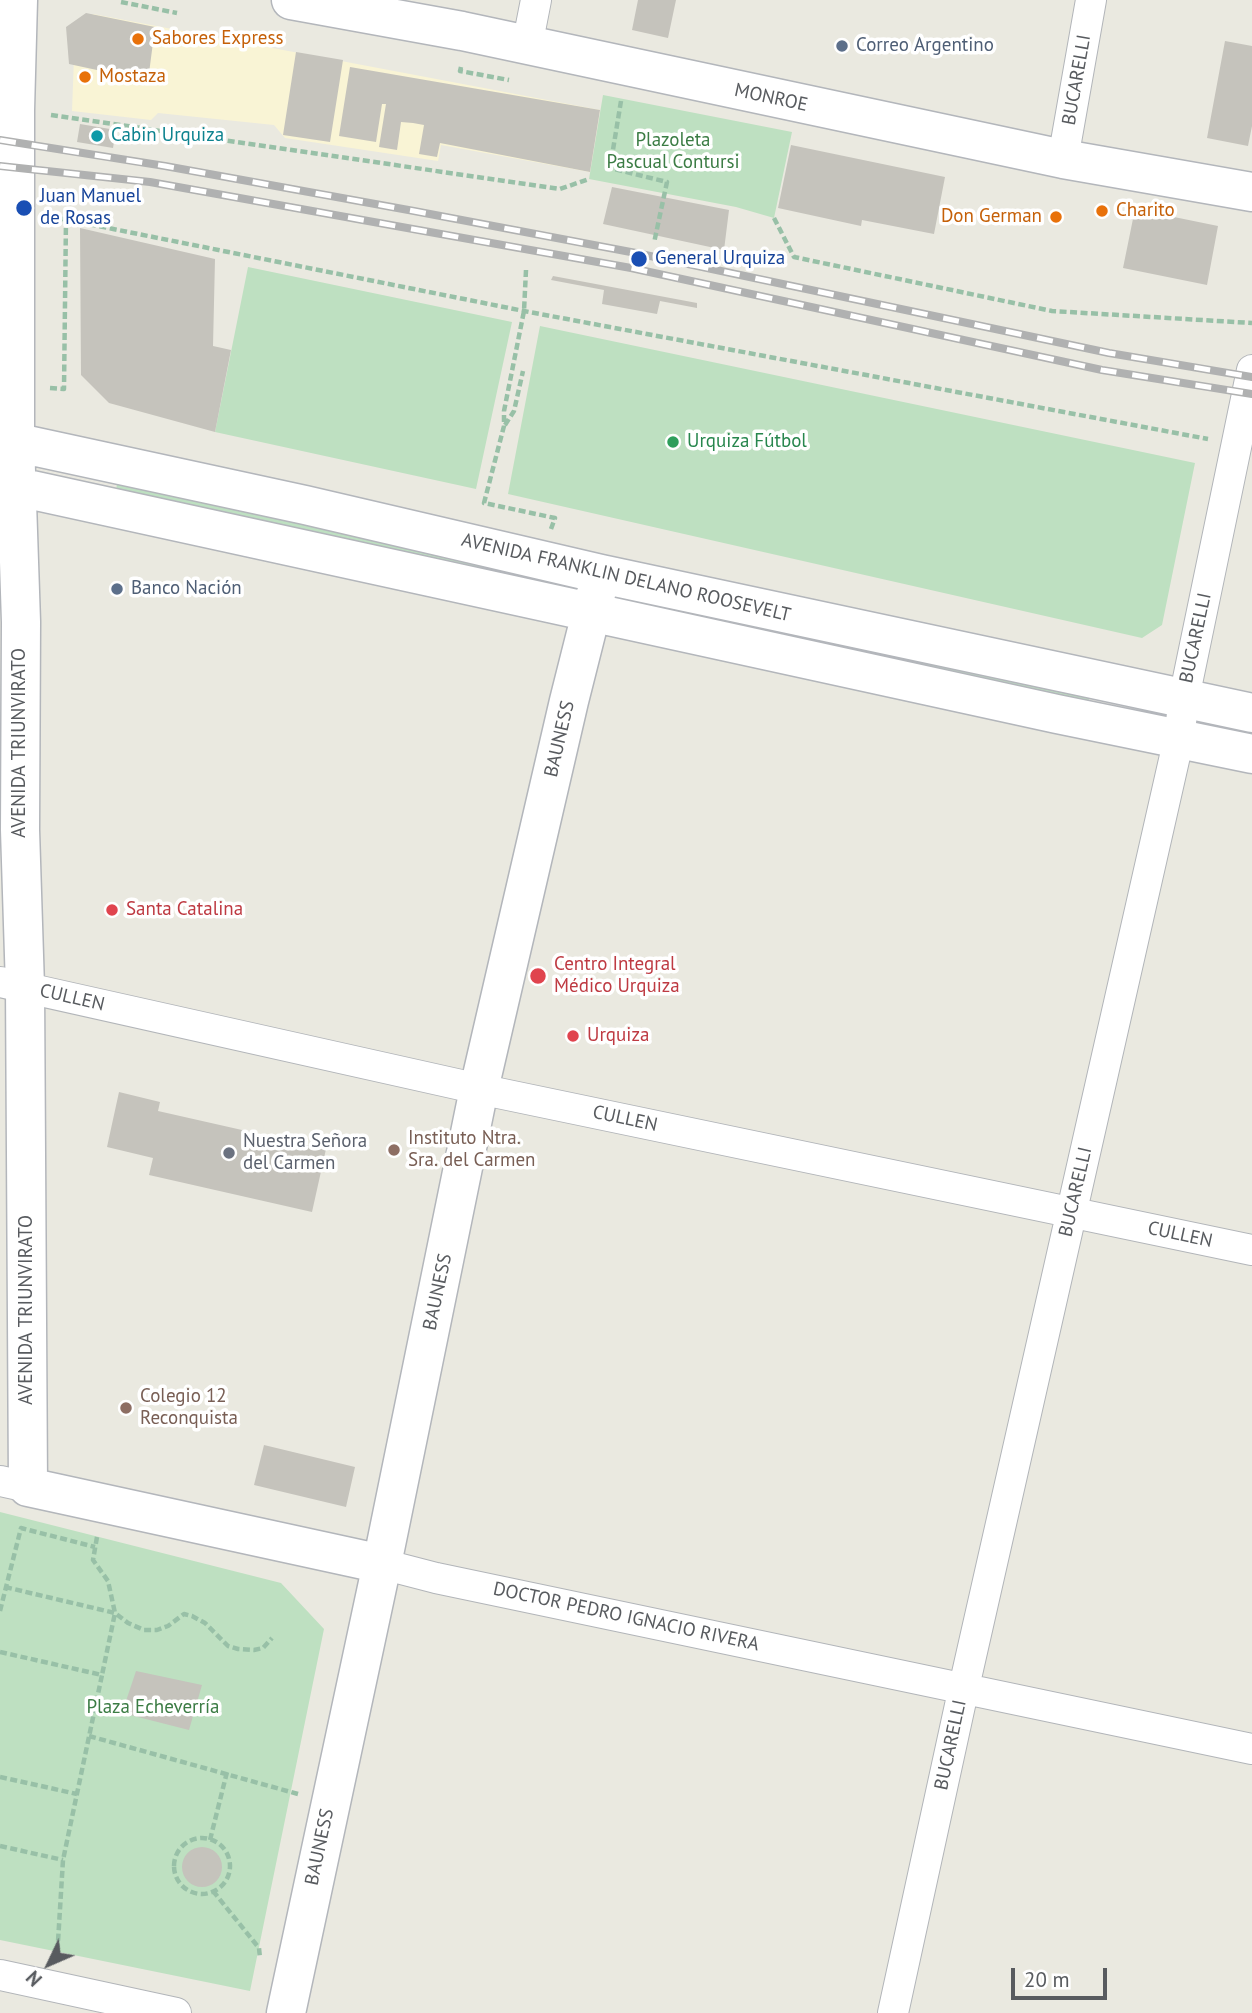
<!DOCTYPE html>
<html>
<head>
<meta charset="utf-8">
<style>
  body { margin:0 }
  #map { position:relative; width:1252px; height:2013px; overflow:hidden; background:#eae9e0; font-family:"PT Sans",sans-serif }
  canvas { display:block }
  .north { position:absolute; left:14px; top:1929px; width:70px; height:70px; -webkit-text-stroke:5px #fff; paint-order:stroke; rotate:226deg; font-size:19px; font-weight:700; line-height:28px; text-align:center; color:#585b5f }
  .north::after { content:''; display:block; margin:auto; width:24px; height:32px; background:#585b5f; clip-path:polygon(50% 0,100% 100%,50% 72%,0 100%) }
  .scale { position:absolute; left:1011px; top:1968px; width:96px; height:32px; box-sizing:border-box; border:4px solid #585b5f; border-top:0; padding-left:9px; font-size:21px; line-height:24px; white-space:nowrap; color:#585b5f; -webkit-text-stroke:5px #fff; paint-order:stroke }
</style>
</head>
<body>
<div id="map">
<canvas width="1252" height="2013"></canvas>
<div class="north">N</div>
<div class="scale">20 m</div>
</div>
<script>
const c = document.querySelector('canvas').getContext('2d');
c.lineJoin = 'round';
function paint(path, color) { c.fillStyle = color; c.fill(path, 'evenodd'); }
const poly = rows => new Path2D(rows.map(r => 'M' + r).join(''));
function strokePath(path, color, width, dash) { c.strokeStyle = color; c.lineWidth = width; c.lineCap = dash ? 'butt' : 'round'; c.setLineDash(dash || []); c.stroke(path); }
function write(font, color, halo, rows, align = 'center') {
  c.font = font + ' "PT Sans",sans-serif'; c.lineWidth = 7; c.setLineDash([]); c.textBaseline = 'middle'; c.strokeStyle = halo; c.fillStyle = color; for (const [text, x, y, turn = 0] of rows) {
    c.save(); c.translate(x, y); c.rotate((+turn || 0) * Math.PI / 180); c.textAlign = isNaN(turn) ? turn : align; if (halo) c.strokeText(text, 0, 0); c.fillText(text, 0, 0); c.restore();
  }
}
const commercial = poly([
  [93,14,600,110,590,172,441,145,438,161,285,138,274,125,158,113,151,120,72,111,75,31]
]);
const green = poly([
  [603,95,792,132,774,218,736,207,589,179],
  [248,267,512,322,476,489,215,432],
  [540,326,1195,463,1162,625,1142,638,508,494],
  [117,482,520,569,518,581,116,494],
  [684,605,1090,696,1087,706,681,618],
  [0,1512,281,1583,324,1629,250,1991,0,1940]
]);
const building = poly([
  [638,0,676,0,668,38,632,30],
  [86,13,155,27,148,81,69,64,66,27],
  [1225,41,1252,46,1252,126,1248,146,1207,138],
  [296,52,343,60,330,142,283,135],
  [350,67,600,110,590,172,440,143,437,157,419,154,424,125,413,123,401,122,397,150,379,147,386,104,382,104,376,142,339,136],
  [80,124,116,130,113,148,77,142],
  [791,145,945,177,934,234,862,220,861,226,778,208],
  [612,187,729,210,724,250,603,224],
  [1135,209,1218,226,1207,285,1123,268],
  [80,228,215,259,213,346,231,350,215,432,109,403,81,375],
  [553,276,697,303,697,308,660,301,657,314,602,304,604,290,551,280],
  [119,1092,160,1102,158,1111,326,1149,312,1212,149,1175,153,1158,107,1147],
  [264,1445,355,1467,346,1507,254,1485],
  [136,1671,202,1685,189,1730,122,1713],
  '182 1867a20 20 0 1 1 40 0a20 20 0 1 1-40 0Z'
]);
const path = poly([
  [121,2,177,13],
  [461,67,460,71,509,80],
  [621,101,610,168,667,182,654,243],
  [51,115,560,189,589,179],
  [48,216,524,311,1208,439],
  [774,218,794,257,1052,311,1252,323],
  [526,270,524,311,504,411,504,426,484,503,555,518,551,529],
  [50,388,64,389,66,219],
  [505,425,514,411,523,371],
  [97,1537,93,1560,108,1581,115,1613,102,1675],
  [5,1587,115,1613,128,1623,144,1630,157,1630,168,1626,184,1614,192,1616,205,1623,228,1646,238,1649,254,1650,263,1648,272,1638],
  [0,1611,21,1528,95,1547],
  [0,1652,102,1675,63,1860,57,1958],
  [89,1736,298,1794],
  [0,1777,77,1794],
  '174 1866a28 28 0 1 1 56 0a28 28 0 1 1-56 0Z',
  [210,1840,227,1772],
  [0,1846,63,1860],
  [213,1891,259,1948,260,1958]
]);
const street = poly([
  [527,46,536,0],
  [1063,159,1091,0],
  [0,982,479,1089,1252,1250],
  [0,1481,28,1487],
  [382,1564,436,1578,1252,1749],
  [0,1975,176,2013],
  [893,2013,964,1687,1179,738,1184,698,1252,370]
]);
const secondary = poly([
  [18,0,15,110,15,442,21,622,20,830,25,987,28,1487,382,1564],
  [291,0,462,31,1063,159,1252,192],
  [0,439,305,505,601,574,1252,713],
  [0,483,1057,714,1252,754],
  [286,2013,382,1564,479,1089,569,701,601,574]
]);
const rail = poly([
  [0,140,165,166,414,211,636,253,1109,353,1252,377],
  [0,166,150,182,631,268,1102,370,1252,394]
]);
const markers = [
  [138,39,7,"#e8710a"],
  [842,46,7,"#5c6f8a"],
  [85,77,7,"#e8710a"],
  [97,136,7,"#0f9aa8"],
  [24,208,9,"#1a4fb4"],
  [1102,211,7,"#e8710a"],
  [1056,217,7,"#e8710a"],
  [639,259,9,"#1a4fb4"],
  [673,442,7,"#2e9e5b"],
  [117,589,7,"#5c6f8a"],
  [112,910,7,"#e0444e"],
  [538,976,9,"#e0444e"],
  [573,1036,7,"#e0444e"],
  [394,1150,7,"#8d6e63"],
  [229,1153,7,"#6b7280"],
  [126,1408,7,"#8d6e63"]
];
const foodNames = [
  ["Sabores Express",152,39],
  ["Mostaza",99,77],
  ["Charito",1116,211],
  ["Don German",1042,217,"right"]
];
const serviceNames = [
  ["Correo Argentino",856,46],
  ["Banco Nación",131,589]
];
const streetNames = [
  ["BUCARELLI",1077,80,-80],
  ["MONROE",771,98,12],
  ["AVENIDA FRANKLIN DELANO ROOSEVELT",626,578,13],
  ["BUCARELLI",1196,638,-78],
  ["BAUNESS",560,739,-77],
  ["AVENIDA TRIUNVIRATO",20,743,-90],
  ["CULLEN",72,998,13],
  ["CULLEN",625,1119,12],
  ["BUCARELLI",1076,1192,-77],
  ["CULLEN",1180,1235,12],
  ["BAUNESS",438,1292,-78],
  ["AVENIDA TRIUNVIRATO",27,1310,-90],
  ["DOCTOR PEDRO IGNACIO RIVERA",626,1617,12],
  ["BUCARELLI",951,1745,-78],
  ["BAUNESS",320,1847,-78]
];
const cultureNames = [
  ["Cabin Urquiza",111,136]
];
const parkNames = [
  ["Plazoleta",673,141],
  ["Pascual Contursi",673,163],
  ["Plaza Echeverría",153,1708]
];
const transitNames = [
  ["Juan Manuel",40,197],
  ["de Rosas",40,219],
  ["General Urquiza",655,259]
];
const leisureNames = [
  ["Urquiza Fútbol",687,442]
];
const healthNames = [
  ["Santa Catalina",126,910],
  ["Centro Integral",554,965],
  ["Médico Urquiza",554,987],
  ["Urquiza",587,1036]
];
const educationNames = [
  ["Instituto Ntra.",408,1139],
  ["Sra. del Carmen",408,1161],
  ["Colegio 12",140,1397],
  ["Reconquista",140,1419]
];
const worshipNames = [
  ["Nuestra Señora",243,1142],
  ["del Carmen",243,1164]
];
paint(commercial, '#f9f4d5');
paint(green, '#bee0c1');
paint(building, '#c5c3bc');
strokePath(street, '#b2b5b9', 32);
strokePath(secondary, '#b3b6bb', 41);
strokePath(path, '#98c0a7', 4.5, [7, 3.5]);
strokePath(street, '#fff', 30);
strokePath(secondary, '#fff', 38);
strokePath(rail, '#b0b1b1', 8);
strokePath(rail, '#fff', 5, [16]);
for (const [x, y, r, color] of markers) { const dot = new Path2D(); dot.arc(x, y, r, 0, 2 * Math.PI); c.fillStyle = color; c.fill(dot); strokePath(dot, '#fff', 2.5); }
write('19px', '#c56008', '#fff', foodNames, 'left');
write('19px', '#4e5e75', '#fff', serviceNames, 'left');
write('19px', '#585b5f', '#fff', streetNames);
write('19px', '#0d838f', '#fff', cultureNames, 'left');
write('19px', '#3b7c44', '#fff', parkNames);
write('19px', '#164399', '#fff', transitNames, 'left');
write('19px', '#27864d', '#fff', leisureNames, 'left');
write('19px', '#be3a42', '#fff', healthNames, 'left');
write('19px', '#785e54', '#fff', educationNames, 'left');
write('19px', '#5b616d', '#fff', worshipNames, 'left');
</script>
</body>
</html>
